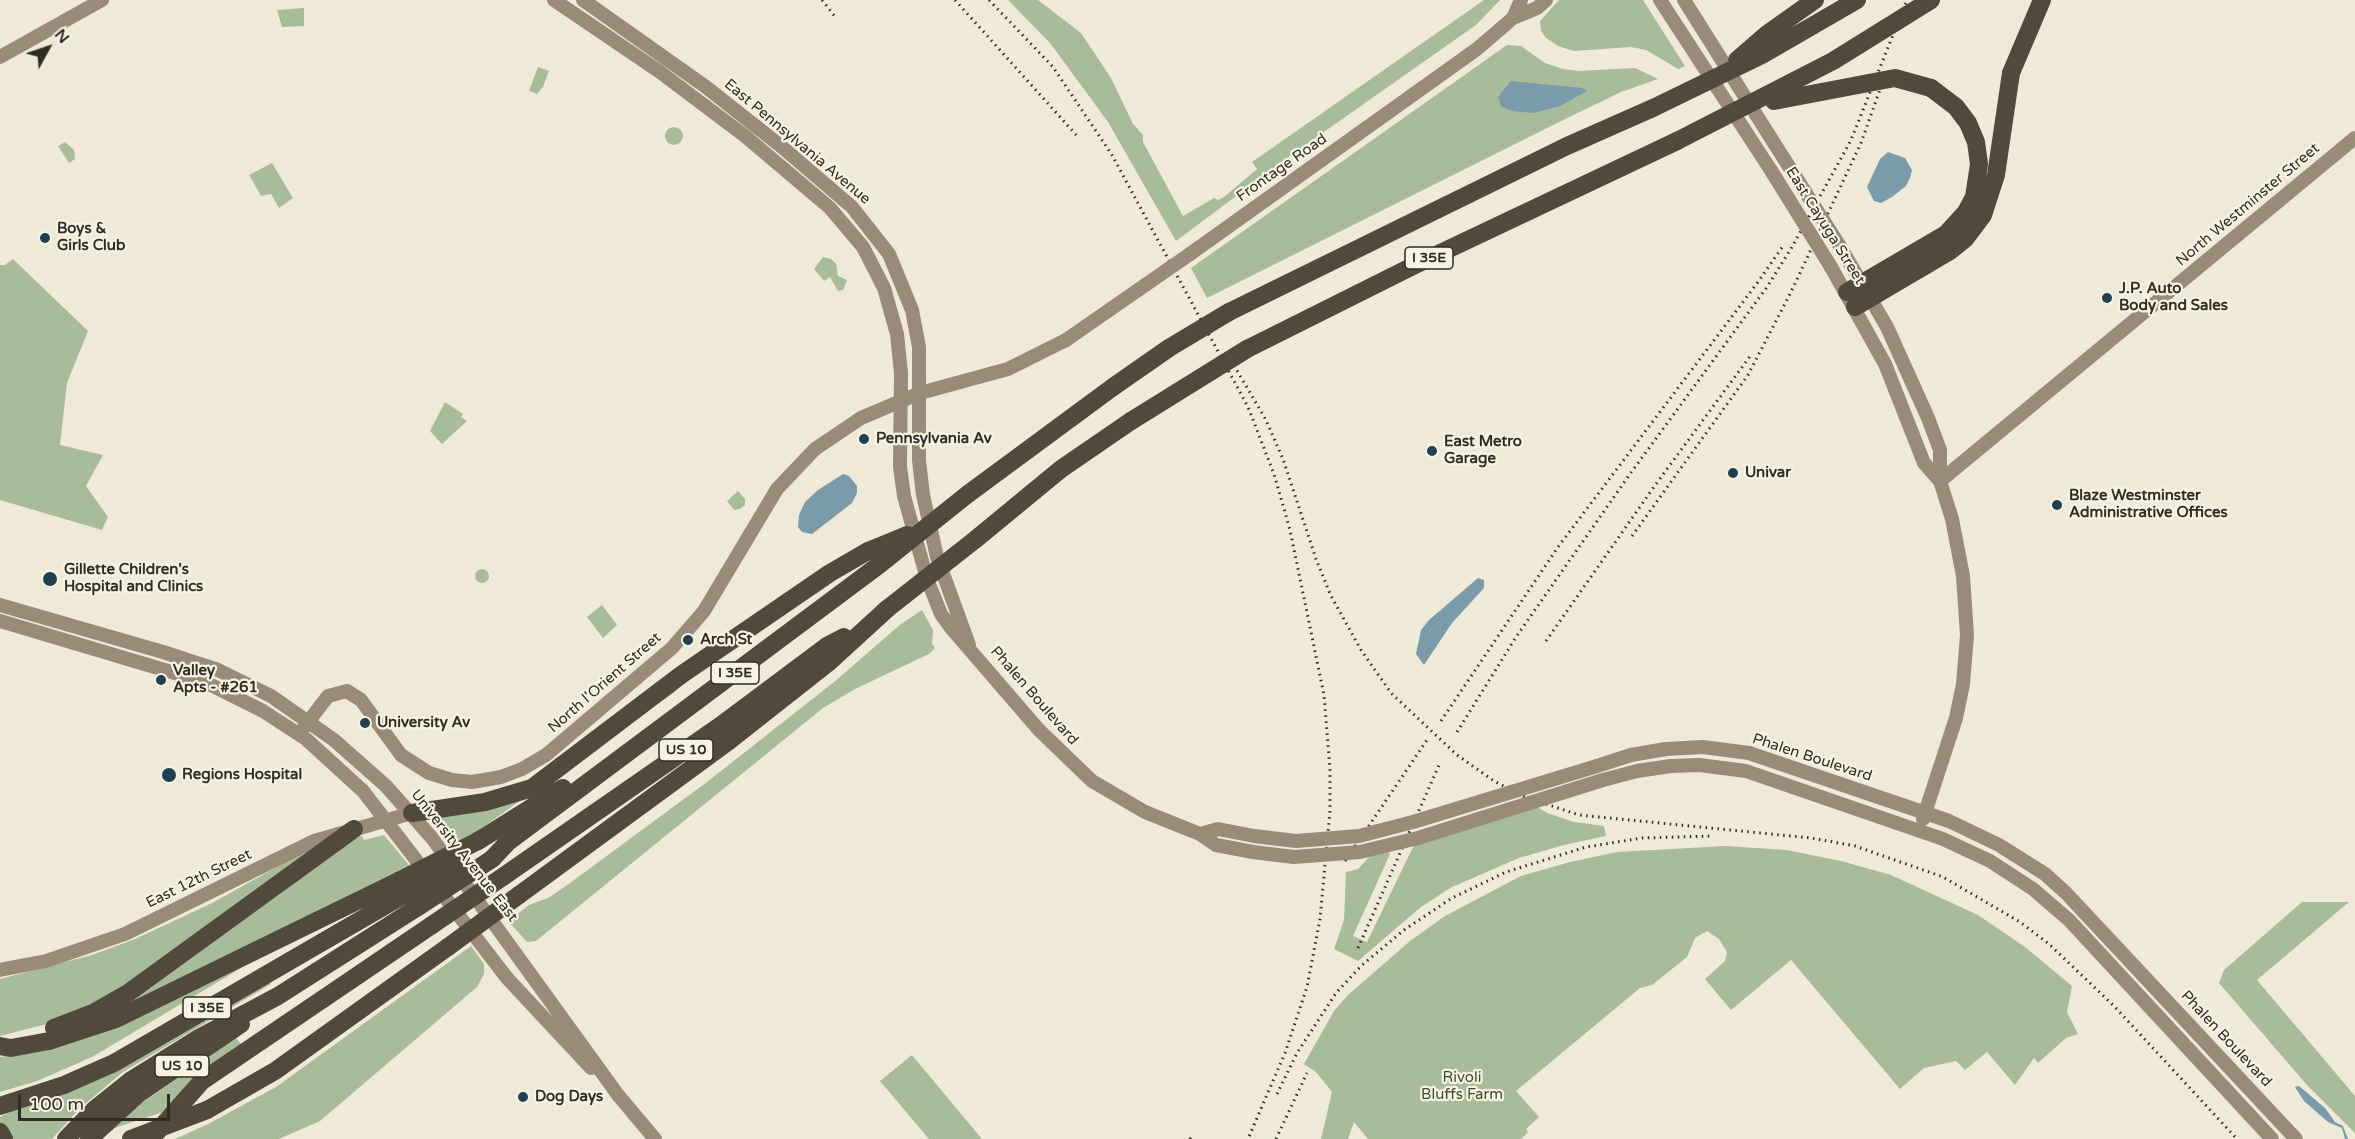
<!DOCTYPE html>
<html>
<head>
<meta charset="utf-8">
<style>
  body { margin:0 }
  #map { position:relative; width:2355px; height:1139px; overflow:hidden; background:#efead8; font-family:"Varela Round",sans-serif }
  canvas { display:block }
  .north { position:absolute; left:18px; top:18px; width:60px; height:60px; -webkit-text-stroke:4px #f7f3e3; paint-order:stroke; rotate:50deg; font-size:16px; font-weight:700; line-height:24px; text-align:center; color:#322c26 }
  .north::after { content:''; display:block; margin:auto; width:21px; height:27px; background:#322c26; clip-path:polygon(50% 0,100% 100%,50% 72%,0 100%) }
  .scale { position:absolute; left:18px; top:1094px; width:152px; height:27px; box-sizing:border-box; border:3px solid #322c26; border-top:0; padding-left:8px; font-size:18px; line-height:21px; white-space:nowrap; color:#322c26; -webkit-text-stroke:4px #f7f3e3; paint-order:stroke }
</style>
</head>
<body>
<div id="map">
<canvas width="2355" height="1139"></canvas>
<div class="north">N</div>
<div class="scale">100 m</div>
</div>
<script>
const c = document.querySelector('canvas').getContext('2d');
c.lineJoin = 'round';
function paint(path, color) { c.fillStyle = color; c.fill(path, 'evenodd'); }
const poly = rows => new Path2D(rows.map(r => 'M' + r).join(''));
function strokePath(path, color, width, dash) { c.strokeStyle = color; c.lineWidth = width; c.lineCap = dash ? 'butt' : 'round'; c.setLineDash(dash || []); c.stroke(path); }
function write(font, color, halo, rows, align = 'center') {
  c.font = font + ' "Varela Round",sans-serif'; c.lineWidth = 4.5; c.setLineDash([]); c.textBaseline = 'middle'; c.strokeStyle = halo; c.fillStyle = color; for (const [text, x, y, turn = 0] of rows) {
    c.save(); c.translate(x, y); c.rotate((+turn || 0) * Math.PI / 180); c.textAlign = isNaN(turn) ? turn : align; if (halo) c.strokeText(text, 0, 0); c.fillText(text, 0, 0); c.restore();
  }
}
const green = poly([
  [1008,0,1038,0,1081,33,1111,78,1133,124,1143,135,1143,142,1183,216,1214,198,1218,200,1224,197,1257,169,1252,162,1484,0,1500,0,1476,25,1294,153,1176,241,1108,122,1050,43],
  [1559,0,1643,0,1685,66,1678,69,1646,50,1631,47,1574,51,1558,46,1546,38,1541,31,1540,21],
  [304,8,304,26,282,27,277,10],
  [1507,45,1521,46,1545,63,1563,69,1579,71,1635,68,1658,79,1621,92,1555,124,1207,298,1191,268],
  [538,67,549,71,543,87,537,94,529,91],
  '665 136a9 9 0 1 1 18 0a9 9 0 1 1-18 0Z',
  [65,142,74,150,75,159,69,163,58,146],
  [272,163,293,198,279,208,271,194,261,196,249,175],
  [823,257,831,259,836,264,838,276,847,280,843,290,838,291,830,277,824,281,814,269],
  [13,259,88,331,67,383,60,445,103,455,86,486,108,517,102,530,0,500,0,265,5,265],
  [445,402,463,414,461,417,467,421,442,444,430,431],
  [738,491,745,499,745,505,740,509,734,510,727,501],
  '475 576a7 7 0 1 1 14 0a7 7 0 1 1-14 0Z',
  [602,605,617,625,603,638,587,617],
  [922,610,933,630,932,644,935,648,929,654,855,689,823,708,536,941,527,942,508,921,529,905,550,897,570,883,707,782,834,682,901,624],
  [673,689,676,691,473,834,450,845,431,821,431,818,513,801],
  [1536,806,1547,813,1574,822,1604,826,1606,836,1564,845,1519,858,1452,887,1421,907,1358,961,1334,949,1344,920,1346,872,1358,869,1372,854,1387,850,1390,854,1353,936,1367,942,1415,843],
  [384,835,409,865,129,1004,129,997,338,845,362,836,364,840],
  [1726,846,1787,850,1841,861,1891,875,1978,915,2025,947,2072,986,2067,1012,2078,1034,2066,1038,2038,1063,2034,1058,2015,1085,1987,1052,1965,1070,1956,1061,1924,1068,1900,1089,1791,960,1731,1010,1705,979,1725,961,1727,952,1719,939,1707,931,1695,938,1687,957,1652,985,1640,988,1516,1091,1539,1117,1526,1129,1528,1132,1521,1139,1368,1139,1354,1122,1348,1139,1321,1139,1332,1092,1317,1073,1304,1064,1334,1011,1348,995,1410,941,1445,916,1521,876,1570,862,1617,852],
  [302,853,305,858,157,968,70,1018,0,1036,0,979,92,955,135,939,212,903],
  [2302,902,2349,902,2257,980,2355,1096,2355,1133,2307,1085,2219,983,2224,970],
  [471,946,484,964,484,974,477,987,320,1121,279,1139,175,1139,208,1124,276,1087],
  [243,967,92,1057,37,1081,0,1092,0,1057,32,1052,118,1026],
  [269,982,271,984,123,1072,79,1109,52,1139,9,1139,0,1124,0,1117],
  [236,1038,241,1044,169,1110,106,1131,130,1111],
  [912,1055,982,1139,929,1139,880,1081]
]);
const water = poly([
  [1511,81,1583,88,1587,91,1560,106,1533,113,1512,111,1501,106,1498,97],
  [1888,152,1905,158,1912,170,1910,178,1906,186,1892,197,1881,203,1874,201,1867,187,1880,159],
  [843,474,849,476,857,486,857,493,852,503,812,534,802,532,798,527,799,515,805,502,818,490],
  [1478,578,1484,580,1484,588,1452,623,1424,665,1416,654,1421,630,1429,620],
  [2299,1086,2325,1108,2335,1122,2343,1126,2348,1139,2345,1139,2342,1128,2328,1122,2304,1101,2295,1087]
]);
const secondary = poly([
  [554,0,660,72,745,136,830,208,863,247,884,288,897,334,901,373,900,467,904,496,927,579,941,614,951,628,1039,730,1092,781,1145,812,1200,834,1216,845,1253,852],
  [583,0,706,87,782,147,852,207,889,254,912,310,919,347,919,460,923,495,937,557,969,645],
  [1660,0,1772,172],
  [1684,0,1774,143],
  [1513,18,1521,0],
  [0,57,102,0],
  [1841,248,1887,327,1928,418,1940,450,1940,481,1952,519,1963,576,1967,635,1963,684,1956,718,1923,819],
  [1190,254,1477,49,1513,18,1537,8,1546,0],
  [1831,267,1885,364,1924,463,1940,481],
  [1940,481,2355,138],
  [0,605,163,652,218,670,271,696,334,740,386,786,432,838,618,1095,655,1139],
  [0,621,205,682,263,711,306,739,363,791,507,978,591,1068],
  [299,734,328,696,347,691,361,700,401,755,429,773,452,780,472,782,501,777,522,769,546,755,672,648,704,611,777,489,815,449,861,418,920,393,1008,369,1066,340],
  [1597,766,1631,755,1666,749,1703,747,1749,753,1949,821,1999,845,2045,874,2066,893,2296,1139],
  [1603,780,1637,771,1671,766,1699,765,1746,771,1943,839,1990,861,2033,889,2069,920,2272,1139],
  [1200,834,1218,829,1254,836],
  [0,970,46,961,125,934,314,841,412,813]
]);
const highway = poly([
  [1847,292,1946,234,1966,212,1974,197,1979,164,1976,142,1968,123,1956,107,1931,88],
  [1855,307,1950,251,1965,239,1983,215,1996,175,2011,73,2042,0],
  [1229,312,1567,146,1653,108],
  [1247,349,1415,265,1677,141],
  [968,494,1113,387],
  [976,539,1061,469,1131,421],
  [412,813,485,802,532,788,681,675,830,573,868,551],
  [478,841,563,788],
  [492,859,508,842,879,565],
  [504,876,720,726,827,646,844,637],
  [519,895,729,741,828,663,887,609],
  [54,1028,93,1013,128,993,354,829],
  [0,1046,11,1048,49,1041,116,1019,398,881],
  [0,1106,64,1085,114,1063,407,893],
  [207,1110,275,1071,448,947],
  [0,1132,4,1139],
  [156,1133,202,1081,432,925],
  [66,1139,95,1109,130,1081,199,1038,278,996,418,907],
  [89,1139,138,1094,241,1024]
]);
const rail = poly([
  [822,0,836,18],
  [955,0,1078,137],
  [989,0,1053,67,1112,155,1248,407,1274,474,1290,530,1324,695,1330,769,1330,811,1320,919,1307,987,1285,1053,1248,1139],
  [1228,355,1266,420,1283,459,1316,559,1331,596,1361,650,1391,693,1457,755,1494,781,1525,797,1579,815,1811,838,1855,846,1943,877,2020,922,2049,944,2114,1006,2237,1139],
  [1632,536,1748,375,1791,292,1861,143,1883,81],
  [1546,641,1656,484,1751,355],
  [1441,721,1558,547,1758,282,1783,246],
  [1457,732,1516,637,1630,474,1767,287,1792,247,1851,140,1907,0],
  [1345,861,1427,740],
  [1358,948,1440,763],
  [1277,1094,1297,1053,1336,993,1361,966,1404,930,1452,898,1506,872,1586,847,1642,838,1713,836],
  [1190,1139,1192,1134],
  [1276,1139,1307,1073]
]);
const secondaryBridge = poly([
  [1774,143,1841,248],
  [1772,172,1831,267],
  [1066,340,1190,254],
  [1254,836,1296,841,1359,836,1413,822,1597,766],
  [1253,852,1294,857,1360,852,1418,838,1603,780]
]);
const highwayBridge = poly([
  [1737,60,1767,34,1815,0],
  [1774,101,1895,78,1931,88],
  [1653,108,1762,55,1857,0],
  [1677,141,1833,61,1931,0],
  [1113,387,1169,348,1229,312],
  [1131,421,1247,349],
  [868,551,907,535],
  [879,565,968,494],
  [887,609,976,539],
  [398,881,478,841],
  [407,893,454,866],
  [418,907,492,859],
  [432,925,504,876],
  [448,947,519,895],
  [131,1139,207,1110]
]);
const markers = [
  [45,238,6,"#1e4050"],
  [2107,298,6,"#1e4050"],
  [864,439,6,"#1e4050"],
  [1432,451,6,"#1e4050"],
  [1733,473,6,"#1e4050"],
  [2057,505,6,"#1e4050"],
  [50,579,8,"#1e4050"],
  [688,640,6,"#1e4050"],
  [161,680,6,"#1e4050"],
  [365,723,6,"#1e4050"],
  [169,775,8,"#1e4050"],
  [523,1097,6,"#1e4050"]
];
const shields = [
  [1429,258,48],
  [735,673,48],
  [686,750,54],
  [207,1008,48],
  [182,1066,54]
];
const shieldNames = [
  ["I 35E",1429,258],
  ["I 35E",735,673],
  ["US 10",686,750],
  ["I 35E",207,1008],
  ["US 10",182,1066]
];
const streetNames = [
  ["East Pennsylvania Avenue",797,142,40],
  ["Frontage Road",1282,168,-35],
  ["North Westminster Street",2248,205,-40],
  ["East Cayuga Street",1825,226,58],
  ["North l'Orient Street",605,683,-41],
  ["Phalen Boulevard",1034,696,49],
  ["Phalen Boulevard",1812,758,18],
  ["University Avenue East",464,856,52],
  ["East 12th Street",199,879,-26],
  ["Phalen Boulevard",2226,1039,47]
];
const poiNames = [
  ["Boys &",57,229],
  ["Girls Club",57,246],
  ["J.P. Auto",2119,289],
  ["Body and Sales",2119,306],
  ["Pennsylvania Av",876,439],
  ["East Metro",1444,442],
  ["Garage",1444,459],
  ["Univar",1745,473],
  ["Blaze Westminster",2069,496],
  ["Administrative Offices",2069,513],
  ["Gillette Children's",64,570],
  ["Hospital and Clinics",64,587],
  ["Arch St",700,640],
  ["Valley",173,671],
  ["Apts - #261",173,688],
  ["University Av",377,723],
  ["Regions Hospital",182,775],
  ["Dog Days",535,1097]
];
const parkNames = [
  ["Rivoli",1462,1078],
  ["Bluffs Farm",1462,1095]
];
paint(green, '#a8bc99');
paint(water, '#799baa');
strokePath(secondary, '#998b77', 14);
strokePath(highway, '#52493d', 18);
strokePath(rail, '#322c26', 3, [1.5, 4.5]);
strokePath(secondaryBridge, '#998b77', 14);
strokePath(highwayBridge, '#52493d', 18);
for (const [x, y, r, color] of markers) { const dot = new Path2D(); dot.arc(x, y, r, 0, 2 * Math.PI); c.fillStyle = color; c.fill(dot); strokePath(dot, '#f7f3e3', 2); }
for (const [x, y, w] of shields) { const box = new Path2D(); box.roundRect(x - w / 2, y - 11, w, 22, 4.5); c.fillStyle = '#f7f3e3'; c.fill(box); strokePath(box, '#322c26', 1.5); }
write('bold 14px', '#322c26', null, shieldNames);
write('15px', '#322c26', '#f7f3e3', streetNames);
write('bold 15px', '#322c26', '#f7f3e3', poiNames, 'left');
write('15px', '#394e2b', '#f7f3e3', parkNames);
</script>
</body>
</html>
